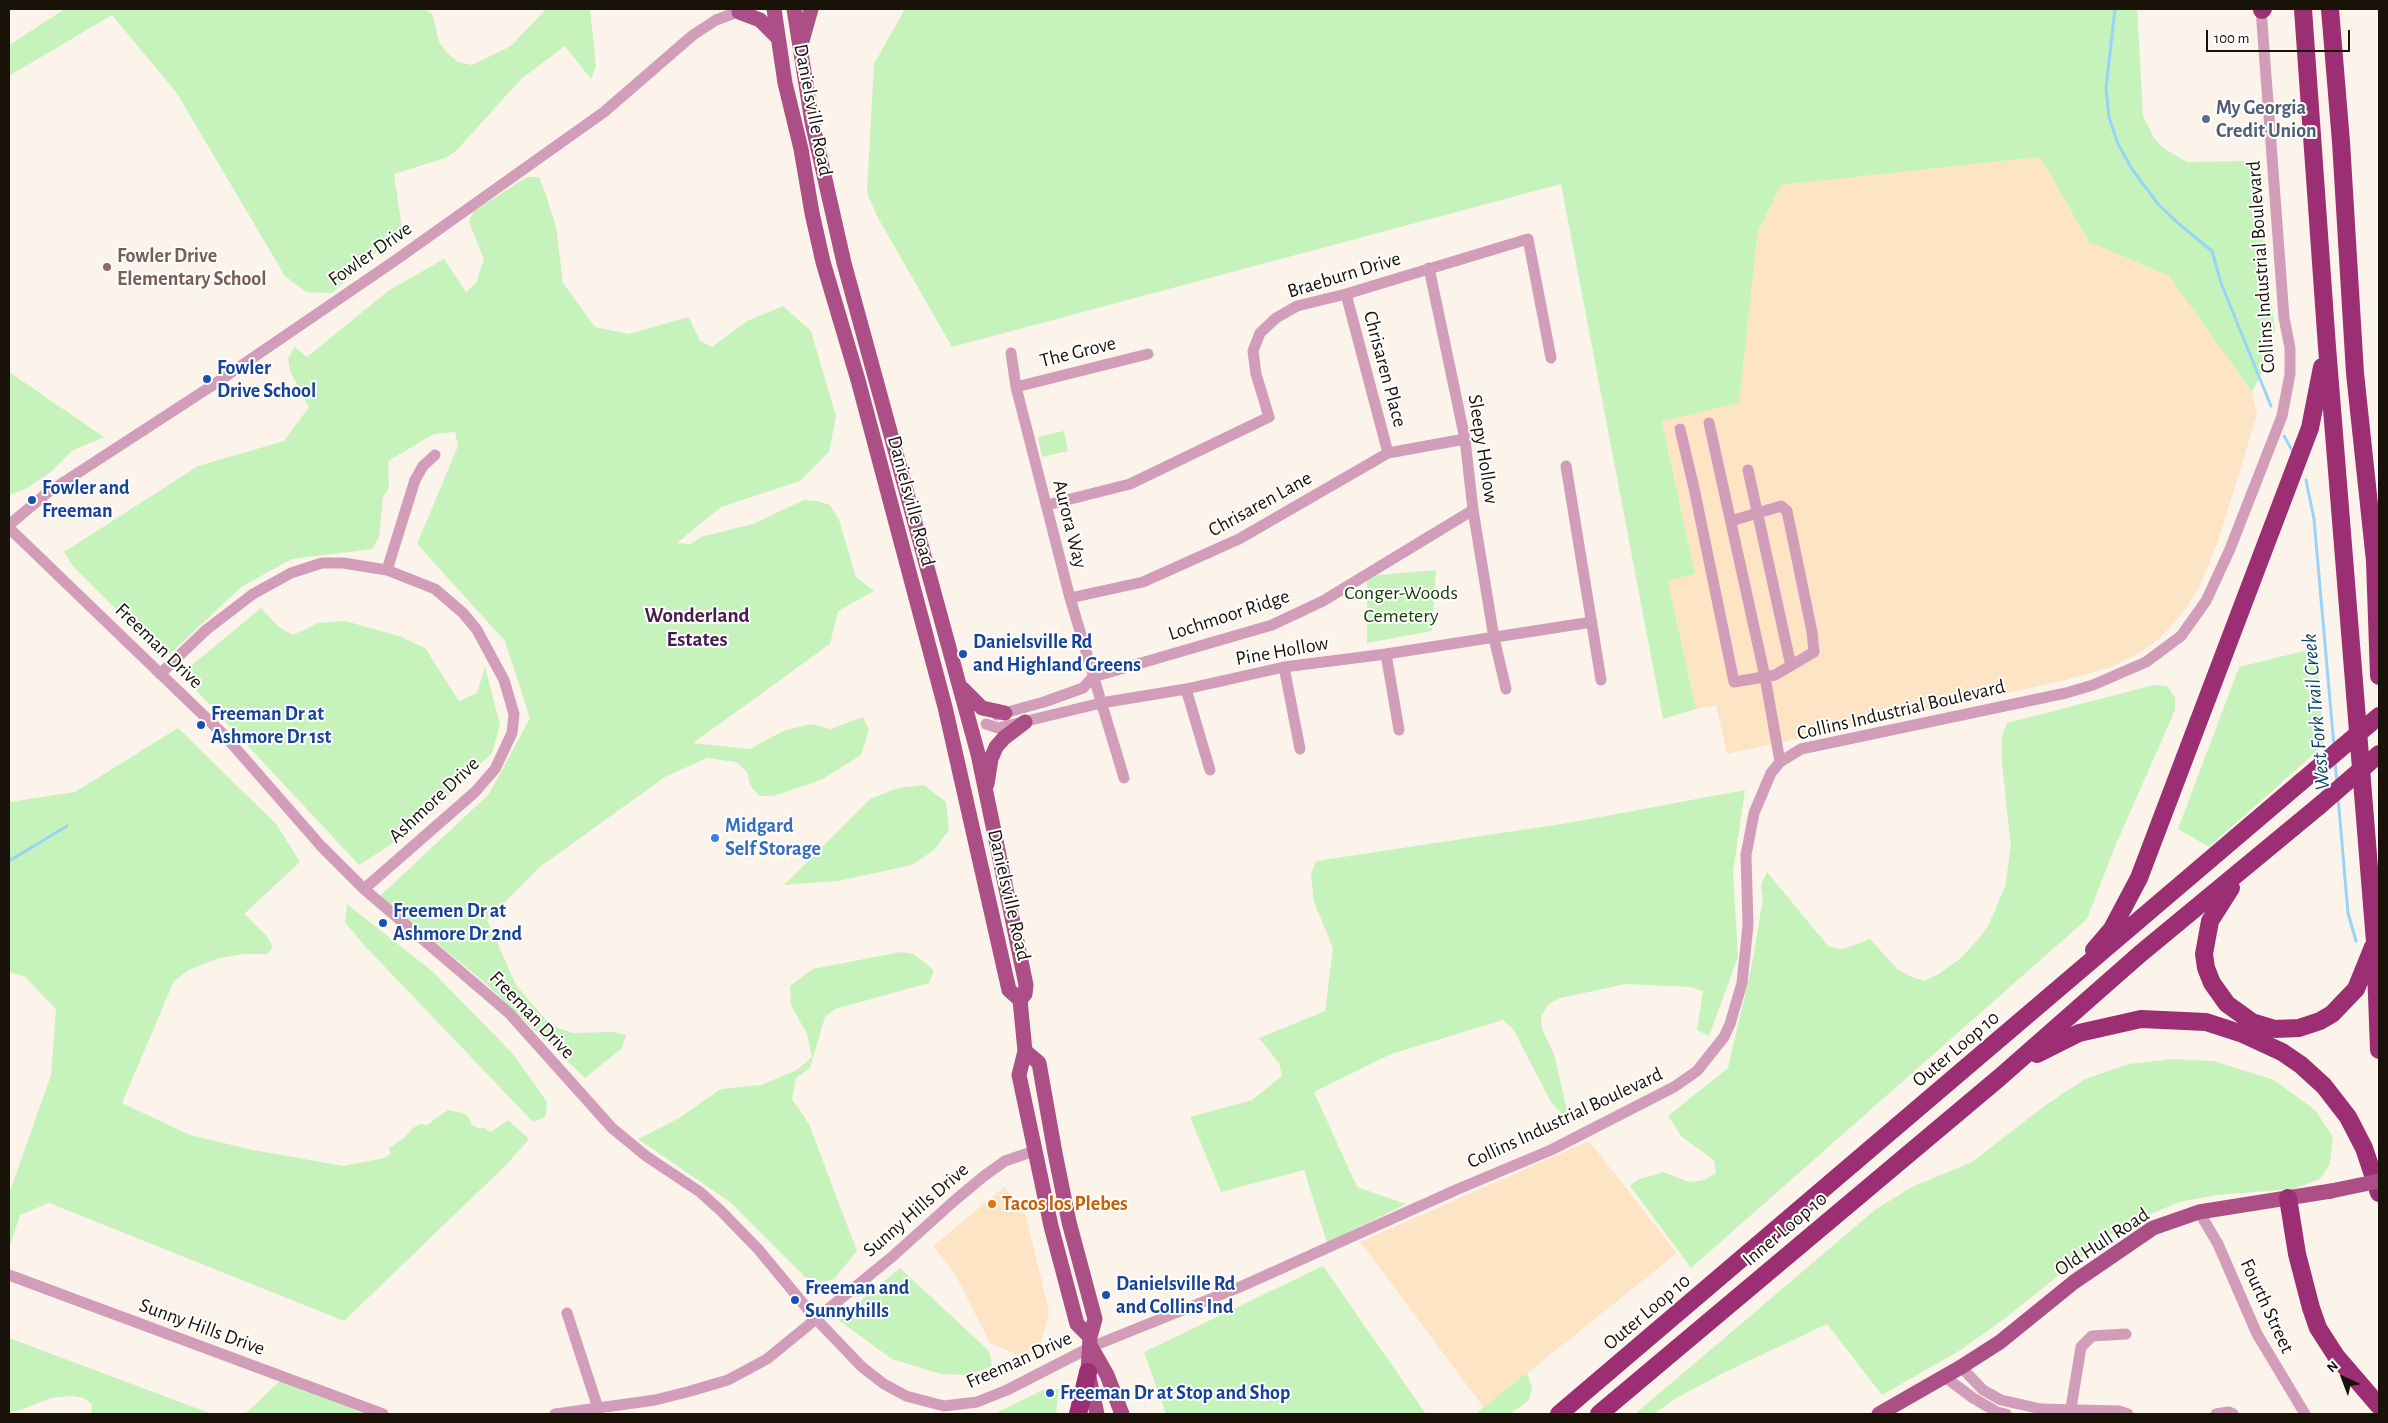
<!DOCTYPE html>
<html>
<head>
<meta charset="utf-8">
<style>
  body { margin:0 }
  #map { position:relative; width:2388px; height:1423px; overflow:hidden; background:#fcf4ea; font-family:"Alegreya Sans",sans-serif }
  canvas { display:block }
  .frame { position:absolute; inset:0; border:10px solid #181209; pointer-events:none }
  .north { position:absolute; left:2318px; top:1353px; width:50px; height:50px; -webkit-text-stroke:4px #fff; paint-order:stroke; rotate:317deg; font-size:14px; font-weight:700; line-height:20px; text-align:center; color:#181209 }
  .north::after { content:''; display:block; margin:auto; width:18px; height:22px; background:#181209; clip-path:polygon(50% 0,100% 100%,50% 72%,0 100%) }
  .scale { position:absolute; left:2206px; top:30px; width:144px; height:22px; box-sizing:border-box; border:2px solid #181209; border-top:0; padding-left:6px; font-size:15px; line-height:18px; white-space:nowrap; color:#181209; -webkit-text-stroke:4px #fff; paint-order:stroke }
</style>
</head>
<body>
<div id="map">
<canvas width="2388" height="1423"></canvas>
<div class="frame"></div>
<div class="north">N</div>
<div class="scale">100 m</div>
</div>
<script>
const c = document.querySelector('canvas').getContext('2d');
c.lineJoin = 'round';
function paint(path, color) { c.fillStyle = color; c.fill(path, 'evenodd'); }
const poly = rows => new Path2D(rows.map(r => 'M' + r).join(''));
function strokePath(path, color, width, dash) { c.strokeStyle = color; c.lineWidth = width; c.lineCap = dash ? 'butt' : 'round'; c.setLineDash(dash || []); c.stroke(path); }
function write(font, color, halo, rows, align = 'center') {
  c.font = font + ' "Alegreya Sans",sans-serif'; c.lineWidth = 4; c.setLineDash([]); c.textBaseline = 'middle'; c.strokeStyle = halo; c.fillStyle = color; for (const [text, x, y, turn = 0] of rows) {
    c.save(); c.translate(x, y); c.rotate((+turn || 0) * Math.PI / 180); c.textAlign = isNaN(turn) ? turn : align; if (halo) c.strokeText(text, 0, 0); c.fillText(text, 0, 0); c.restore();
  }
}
const built = poly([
  [2040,157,2089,242,2169,276,2252,392,2257,415,2218,541,2199,588,2183,613,2160,638,2141,652,2114,666,2066,680,1727,754,1716,705,1696,709,1668,580,1695,574,1662,420,1739,403,1758,231,1781,185],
  [1589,1141,1677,1253,1484,1408,1360,1242],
  [1004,1187,1026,1216,1049,1312,1040,1346,1025,1358,990,1343,954,1272,933,1246]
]);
const green = poly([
  [65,9,425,9,433,15,439,42,447,53,458,62,472,65,511,46,546,9,590,9,596,66,591,79,565,46,521,79,456,151,445,158,394,174,402,229,332,293,306,292,285,276,176,92,112,15,9,76,9,45],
  [905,9,2137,9,2143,116,2154,138,2163,148,2187,162,2247,161,2258,205,2275,330,2262,372,2252,392,2169,276,2089,242,2040,157,1781,185,1758,231,1739,403,1662,421,1695,574,1668,581,1696,709,1663,719,1561,184,952,347,878,218,867,193,874,64],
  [527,177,539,177,544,189,556,226,563,283,595,327,628,334,689,317,700,341,712,347,747,321,783,306,811,331,836,416,829,452,800,481,721,507,677,543,690,544,701,537,753,524,804,500,817,501,830,505,839,520,856,577,874,591,838,611,830,644,693,743,750,749,783,731,811,724,830,729,863,717,869,730,861,755,821,780,773,796,759,796,750,785,747,772,736,762,707,758,665,777,541,866,487,920,516,985,550,1025,573,1033,613,1032,626,1035,622,1048,585,1078,484,982,380,896,489,794,530,718,505,641,417,544,458,446,455,432,434,434,388,461,389,488,383,497,379,537,372,549,292,559,241,587,170,654,158,651,73,566,64,552,198,466,284,441,309,407,290,371,288,358,295,347,307,357,388,291,444,259,466,292,476,283,484,259,469,222,474,211],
  [9,372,104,437,72,451,51,472,26,489,9,495],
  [1064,431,1068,451,1042,457,1038,437],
  [1436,570,1432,631,1367,643,1367,576],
  [261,608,280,628,293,635,318,623,345,621,399,636,425,648,459,701,477,693,485,667,500,725,492,753,412,831,359,865,181,674],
  [2316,648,2324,745,2209,847,2178,829,2239,667],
  [2154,685,2167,686,2175,697,2175,710,2114,849,2087,919,1691,1268,1630,1186,1637,1180,1663,1172,1689,1182,1704,1180,1716,1173,1714,1160,1682,1137,1668,1116,1728,1068,1752,964,1763,898,1761,885,1767,872,1829,947,1843,949,1870,939,1897,969,1910,976,1924,981,1937,975,1961,958,1980,937,1988,926,2005,887,2011,846,2002,764,2002,736,2007,723],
  [178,728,277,825,300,862,244,914,266,935,273,947,268,954,245,954,219,958,190,969,174,981,122,1103,190,1135,253,1150,343,1166,384,1158,391,1154,389,1148,404,1138,413,1128,420,1124,427,1125,448,1110,463,1113,468,1116,472,1125,478,1128,485,1128,491,1132,508,1120,529,1139,506,1165,344,1321,49,1203,20,1215,10,1246,9,1244,9,1194,51,1075,56,1009,24,976,9,972,9,802,75,792],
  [924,785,946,802,949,830,933,851,912,865,838,881,784,885,870,799,898,788],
  [1745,790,1733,872,1738,957,1709,1036,1697,1030,1703,991,1690,987,1626,984,1560,998,1549,1004,1541,1016,1542,1029,1554,1054,1570,1123,1551,1102,1513,1029,1503,1020,1391,1054,1314,1092,1357,1187,1406,1204,1327,1243,1304,1170,1221,1192,1190,1117,1252,1100,1282,1076,1279,1063,1259,1038,1325,1011,1333,948,1314,902,1311,874,1316,861,1568,823],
  [347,904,432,971,513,1054,547,1102,546,1116,533,1122,363,944,345,922],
  [900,952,914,954,934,970,929,983,835,1009,825,1017,810,1068,796,1078,792,1099,809,1124,857,1251,834,1279,822,1282,805,1277,730,1202,638,1139,679,1118,721,1089,761,1085,797,1070,812,1057,807,1034,791,1005,790,986,813,969],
  [2172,1059,2214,1061,2274,1080,2315,1110,2333,1137,2330,1164,2320,1179,2293,1189,2217,1195,2179,1202,2135,1221,2099,1243,2004,1319,1959,1351,1882,1395,1827,1324,1723,1373,1673,1400,1654,1414,1635,1414,1876,1209,1912,1187,1972,1162,2047,1104,2085,1079,2129,1064],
  [1323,1266,1426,1414,1166,1414,1144,1352],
  [900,1268,989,1351,992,1366,968,1375,941,1374,892,1359,838,1320],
  [9,1338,212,1414,91,1414,92,1405,88,1401,84,1398,70,1396,51,1398,20,1410,9,1412],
  [1527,1373,1532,1387,1529,1400,1510,1414,1475,1414],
  [280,1381,365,1414,245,1414],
  [1045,1389,1059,1389,1056,1414,994,1414]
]);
const stream = poly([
  [2115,9,2106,88,2109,117,2118,144,2132,169,2158,204,2179,224,2212,251,2221,283,2271,406],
  [2284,436,2292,450],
  [2306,480,2314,519,2334,746],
  [2335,762,2337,783],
  [2338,797,2348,913,2356,941],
  [9,861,67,826]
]);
const minor = poly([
  [1429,268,1465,439,1473,510,1494,638,1506,689],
  [1346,294,1388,453],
  [1011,353,1016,387,1070,598,1124,778],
  [1016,387,1148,354],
  [1709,423,1765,677,1780,762],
  [1680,429,1694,488,1734,682,1775,675,1814,652,1812,632,1787,511,1781,506,1731,521],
  [1566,466,1601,680],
  [1748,470,1791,666],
  [1047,505,1130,484,1269,417,1256,374,1253,351,1260,333,1276,318,1297,306,1346,294,1528,239,1551,358],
  [9,525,47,493,210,387,393,262,604,112,693,35,716,20,746,9],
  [9,528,225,736,321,846,364,889,509,1013,612,1128,646,1156,700,1192,721,1211,758,1249,816,1319,862,1367,884,1384,906,1396,944,1406,977,1402,1007,1390,1091,1347,1240,1287,1458,1189,1551,1150,1674,1087,1697,1071,1724,1037,1730,1024,1742,983,1748,925,1746,855,1754,813,1771,773,1780,762,1801,749,2066,693,2093,685,2146,662,2181,636,2206,601,2230,549,2282,416,2290,374,2290,348,2284,318,2261,9],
  [387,570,415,480,423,466,435,455],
  [1070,598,1143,582,1239,539,1388,453,1465,439],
  [1386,654,1399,730],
  [1284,667,1300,749],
  [160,674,206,630,253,594,291,573,322,563,343,563,387,570,435,589,463,613,477,630,504,680,514,714,512,733,495,769,475,792,364,889],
  [1186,689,1210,770],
  [997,715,1044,702,1083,688,1093,677,1272,625,1323,601,1473,510],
  [986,724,998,728,1101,703,1186,689,1284,667,1386,654,1592,622],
  [2199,1212,2218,1244,2257,1334,2305,1414],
  [9,1275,383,1414],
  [567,1313,598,1408],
  [1961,1367,1983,1390,2001,1400,2041,1409,2119,1411,2128,1414],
  [1945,1377,1973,1398,1997,1412,2006,1414],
  [2071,1408,2081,1347,2092,1336,2126,1334],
  [555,1414,655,1400,687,1392,728,1380,767,1359,893,1256,954,1201,984,1176,1005,1161,1034,1151],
  [2216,1414,2229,1412,2233,1414]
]);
const major = poly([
  [774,9,785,83,801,149,812,213,823,262,858,380,945,707,1009,990,1020,1000,1025,1051,1019,1075,1051,1226,1077,1324,1090,1337],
  [794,9,812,122,844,263,978,754,1026,985,1025,994,1020,1000],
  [739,12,760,20,778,38],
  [802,41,811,9],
  [963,689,982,708,1005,713],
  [987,784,991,759,996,747,1004,738,1025,722],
  [1025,1051,1039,1063,1055,1153,1069,1222,1095,1319,1090,1337,1088,1372,1097,1414],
  [1091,1347,1107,1375,1122,1414],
  [1879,1414,1961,1367,2000,1342,2074,1282,2153,1228,2199,1212,2331,1191]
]);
const highway = poly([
  [2303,9,2327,347,2375,942,2379,1050],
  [2330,9,2341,142,2355,373,2375,561,2379,676],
  [2262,10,2263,9],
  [2231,888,2210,921,2204,954,2206,968,2212,983,2227,1004,2252,1022,2275,1029,2299,1028,2320,1021,2332,1014,2356,989,2373,947],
  [2094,950,2112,929,2139,878,2310,428,2322,367],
  [2037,1054,2079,1033,2141,1019,2206,1022,2243,1034,2282,1052,2301,1065,2324,1086,2348,1117,2364,1148,2379,1193],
  [2288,1198,2297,1254,2311,1308,2318,1328,2336,1356,2379,1406],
  [1078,1414,1088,1372],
  [1559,1414,2301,782],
  [1599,1414,1999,1078,2140,954,2319,806]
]);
const majorBridge = poly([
  [2331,1191,2379,1181]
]);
const highwayBridge = poly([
  [2301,782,2379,716],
  [2319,806,2379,754]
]);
const markers = [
  [2206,119,5,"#5c6f8a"],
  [107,267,5,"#8d6e63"],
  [207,379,5,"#1a4fb4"],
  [32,500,5,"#1a4fb4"],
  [963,654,5,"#1a4fb4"],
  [201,725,5,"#1a4fb4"],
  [715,838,5,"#3f7fe0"],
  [383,923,5,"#1a4fb4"],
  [992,1204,5,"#e8710a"],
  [1106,1295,5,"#1a4fb4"],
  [795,1300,5,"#1a4fb4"],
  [1050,1393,5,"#1a4fb4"]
];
const serviceNames = [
  ["My Georgia",2216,108],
  ["Credit Union",2216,131]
];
const streetNames = [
  ["Danielsville Road",813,110,79],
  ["Fowler Drive",370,254,-35],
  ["Collins Industrial Boulevard",2261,267,-94],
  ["Braeburn Drive",1344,275,-17],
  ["The Grove",1078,352,-14],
  ["Chrisaren Place",1385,369,75],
  ["Sleepy Hollow",1483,449,81],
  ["Danielsville Road",911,501,75],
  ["Chrisaren Lane",1260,504,-29],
  ["Aurora Way",1070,524,76],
  ["Lochmoor Ridge",1229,615,-18],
  ["Freeman Drive",159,646,44],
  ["Pine Hollow",1282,651,-10],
  ["Collins Industrial Boulevard",1901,710,-13],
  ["Ashmore Drive",434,800,-43],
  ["Danielsville Road",1009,895,77],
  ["Freeman Drive",532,1015,46],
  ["Outer Loop 10",1956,1049,-40],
  ["Collins Industrial Boulevard",1565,1118,-25],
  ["Sunny Hills Drive",916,1210,-41],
  ["Inner Loop 10",1785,1229,-40],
  ["Old Hull Road",2102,1242,-33],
  ["Fourth Street",2267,1306,65],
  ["Outer Loop 10",1647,1312,-40],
  ["Sunny Hills Drive",202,1327,20],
  ["Freeman Drive",1019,1360,-24]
];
const educationNames = [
  ["Fowler Drive",117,256],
  ["Elementary School",117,279]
];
const transitNames = [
  ["Fowler",217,368],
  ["Drive School",217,391],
  ["Fowler and",42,488],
  ["Freeman",42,511],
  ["Danielsville Rd",973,642],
  ["and Highland Greens",973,665],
  ["Freeman Dr at",211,714],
  ["Ashmore Dr 1st",211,737],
  ["Freemen Dr at",393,911],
  ["Ashmore Dr 2nd",393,934],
  ["Danielsville Rd",1116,1284],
  ["and Collins Ind",1116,1307],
  ["Freeman and",805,1288],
  ["Sunnyhills",805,1311],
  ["Freeman Dr at Stop and Shop",1060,1393]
];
const parkNames = [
  ["Conger-Woods",1401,593],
  ["Cemetery",1401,616]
];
const shopNames = [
  ["Midgard",725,826],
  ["Self Storage",725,849]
];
const foodNames = [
  ["Tacos los Plebes",1002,1204]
];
const neighbourhoodNames = [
  ["Wonderland",697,616],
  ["Estates",697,640]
];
const waterNames = [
  ["West Fork Trail Creek",2316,712,-95]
];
paint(built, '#fce4c4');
paint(green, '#c6f3bb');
strokePath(stream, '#99d3fa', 3);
strokePath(minor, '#d29db9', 11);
strokePath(major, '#ac4f86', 15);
strokePath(highway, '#9c2f73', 18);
strokePath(majorBridge, '#ac4f86', 15);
strokePath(highwayBridge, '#9c2f73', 18);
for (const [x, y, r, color] of markers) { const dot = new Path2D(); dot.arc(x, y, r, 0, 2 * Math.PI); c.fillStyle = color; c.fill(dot); strokePath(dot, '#fff', 2); }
write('bold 20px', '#4e5e75', '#fff', serviceNames, 'left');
write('20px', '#181209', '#fff', streetNames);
write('bold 20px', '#785e54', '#fff', educationNames, 'left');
write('bold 20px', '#164399', '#fff', transitNames, 'left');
write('20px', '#124201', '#fff', parkNames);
write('bold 20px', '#366cbe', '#fff', shopNames, 'left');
write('bold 20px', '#c56008', '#fff', foodNames, 'left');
write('bold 21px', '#471b4e', '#fff', neighbourhoodNames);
write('italic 21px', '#074363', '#fff', waterNames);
</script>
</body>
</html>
